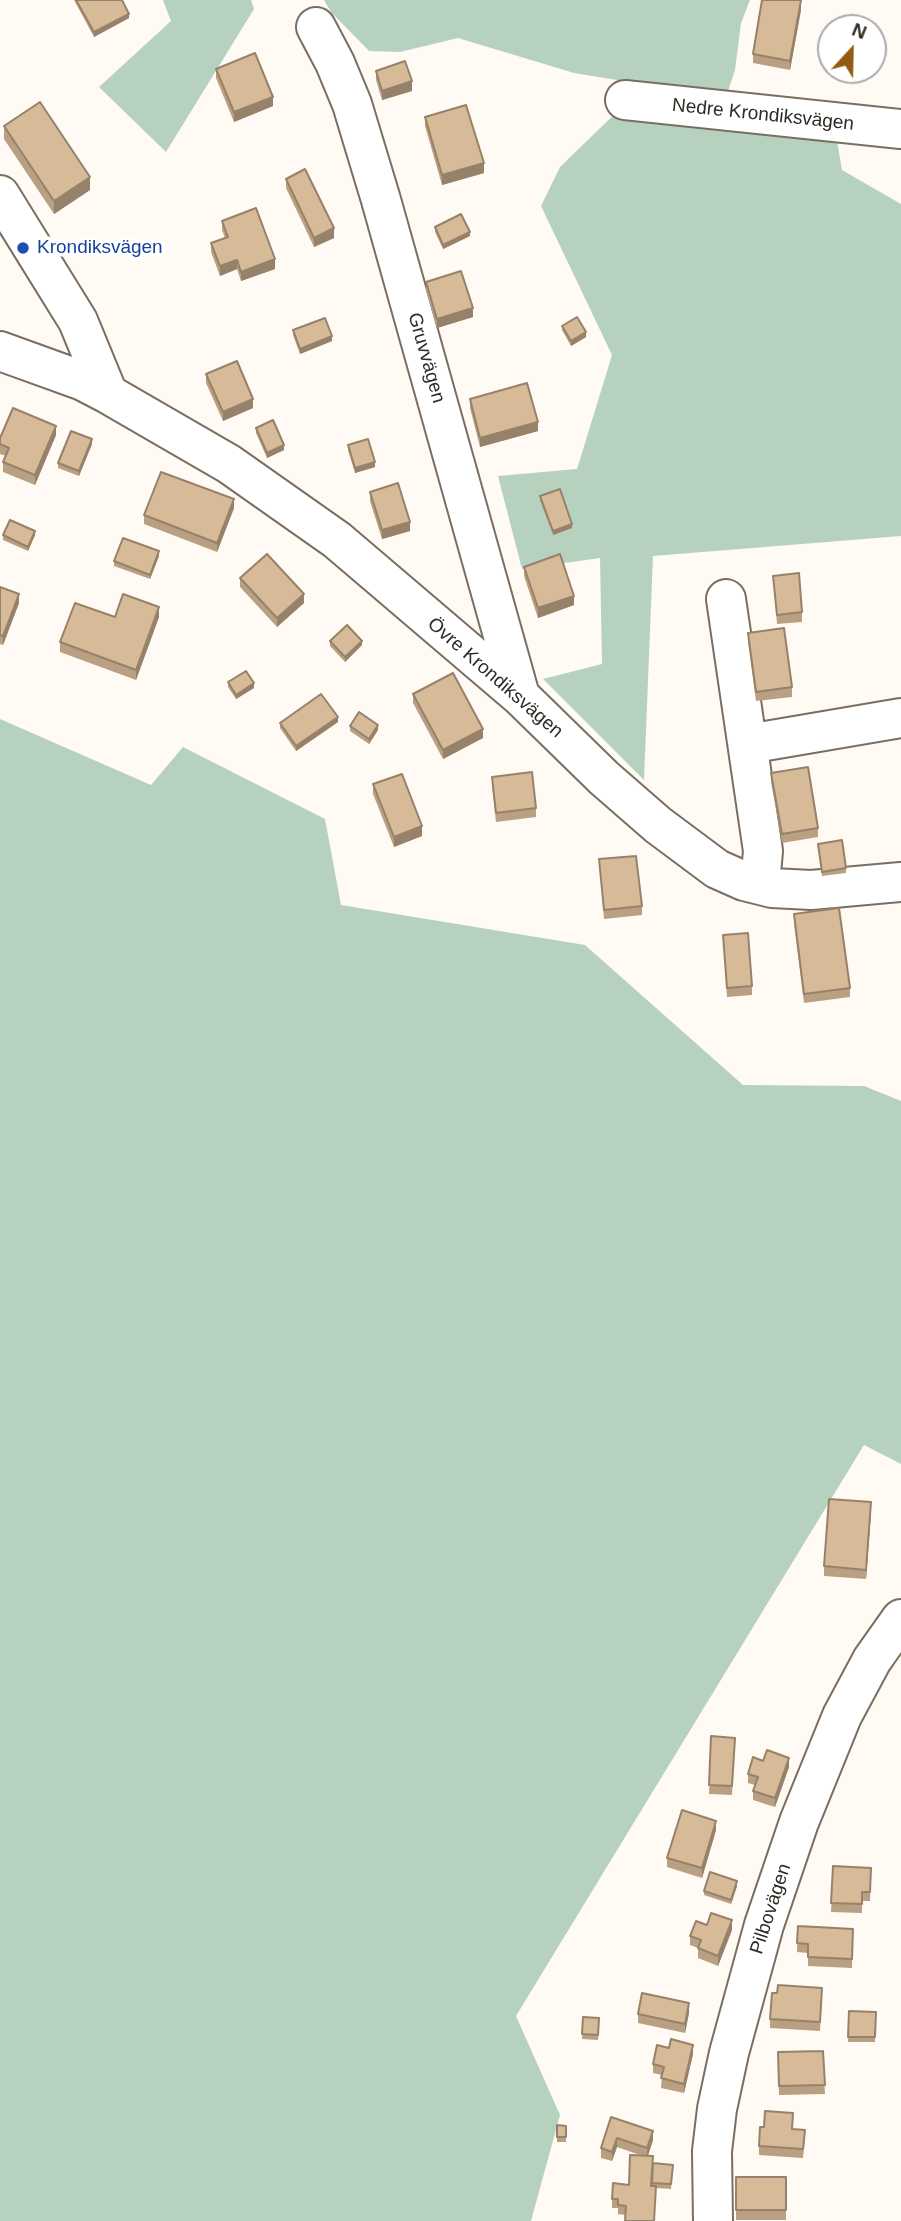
<!DOCTYPE html>
<html>
<head>
<meta charset="utf-8">
<style>
  body { margin:0 }
  #map { position:relative; width:901px; height:2221px; overflow:hidden; background:#fffaf3; font-family:Helvetica,sans-serif }
  canvas { display:block }
  .north { position:absolute; left:817px; top:14px; width:70px; height:70px; box-sizing:border-box; background:#fff; border:2px solid #acaaa8; border-radius:50%; rotate:22deg; font-size:19px; font-weight:700; line-height:28px; text-align:center; color:#302b25 }
  .north::after { content:''; display:block; margin:auto; width:24px; height:32px; background:#925b12; clip-path:polygon(50% 0,100% 100%,50% 72%,0 100%) }
</style>
</head>
<body>
<div id="map">
<canvas width="901" height="2221"></canvas>
<div class="north">N</div>
</div>
<script>
const c = document.querySelector('canvas').getContext('2d');
c.lineJoin = 'round';
function paint(path, color) { c.fillStyle = color; c.fill(path, 'evenodd'); }
const poly = rows => new Path2D(rows.map(r => 'M' + r).join(''));
function strokePath(path, color, width, dash) { c.strokeStyle = color; c.lineWidth = width; c.lineCap = dash ? 'butt' : 'round'; c.setLineDash(dash || []); c.stroke(path); }
function write(font, color, halo, rows, align = 'center') {
  c.font = font + ' Helvetica,sans-serif'; c.lineWidth = 7; c.setLineDash([]); c.textBaseline = 'middle'; c.strokeStyle = halo; c.fillStyle = color; for (const [text, x, y, turn = 0] of rows) {
    c.save(); c.translate(x, y); c.rotate((+turn || 0) * Math.PI / 180); c.textAlign = isNaN(turn) ? turn : align; if (halo) c.strokeText(text, 0, 0); c.fillText(text, 0, 0); c.restore();
  }
}
const green = poly([
  [163,0,251,0,254,9,166,152,99,87,171,21],
  [324,0,750,0,741,23,735,70,728,91,696,93,574,73,458,38,400,52,369,51,331,12],
  [626,103,836,135,842,170,901,204,901,536,653,556,644,780,543,679,602,664,600,558,522,569,498,476,577,469,612,355,541,206,560,167],
  [0,719,151,785,183,747,325,819,341,905,585,945,743,1085,864,1086,901,1101,901,1464,864,1445,516,2016,560,2115,531,2221,0,2221]
]);
const minor = poly([
  [316,27,335,63,352,104,381,200,520,696],
  [625,100,901,129],
  [0,195,78,321,108,394],
  [0,351,83,381,108,394,229,464,337,540,520,696,604,778,658,825,717,869,744,881,772,888,811,890,901,882],
  [726,599,763,851,760,884],
  [748,744,901,718],
  [713,2221,712,2151,717,2109,729,2053,764,1925,799,1822,842,1716,872,1660,901,1619]
]);
const wall = poly([
  [74,0,122,0,129,18,94,37],
  [801,10,790,70,753,63,753,54],
  [216,69,273,106,234,122,216,78],
  [376,71,412,91,382,100,376,80],
  [425,117,484,173,442,185,425,126],
  [4,126,90,190,54,214,4,139],
  [286,179,334,238,314,247,286,188],
  [222,221,275,269,241,281,237,269,220,276,211,252,211,243,225,238,222,230],
  [435,227,470,236,443,249,435,232],
  [426,282,473,317,437,328,426,291],
  [562,326,586,337,571,346,562,330],
  [293,330,332,341,300,354,293,335],
  [206,374,253,408,223,421,206,383],
  [470,399,538,431,480,447,470,408],
  [256,428,284,450,267,458,256,433],
  [56,435,35,485,3,472,3,462,6,456,0,454,0,438],
  [92,444,79,476,58,468,58,463],
  [348,445,375,467,355,473,348,450],
  [370,492,410,531,382,539,370,501],
  [540,496,572,528,553,535,540,501],
  [234,508,217,552,144,524,144,515],
  [3,535,35,535,28,551,3,540],
  [159,556,150,579,114,566,114,561],
  [524,567,574,605,538,618,524,576],
  [773,576,802,612,802,622,777,624],
  [240,578,304,603,277,627,240,587],
  [0,587,19,603,3,645,0,644],
  [115,617,159,617,136,680,60,652,60,642],
  [748,633,792,687,792,697,756,701,748,642],
  [330,641,362,645,345,662,330,646],
  [228,682,254,688,236,699,228,687],
  [413,694,483,738,443,759,413,703],
  [338,722,296,751,280,728,280,723],
  [350,726,378,730,369,744,350,731],
  [771,773,818,828,818,837,782,843,771,782],
  [492,777,536,808,536,817,496,822,492,786],
  [373,784,422,836,394,847,373,794],
  [818,844,846,868,846,873,822,876],
  [599,859,642,906,642,915,604,919],
  [794,914,850,988,850,997,804,1003,794,924],
  [723,935,752,986,752,995,727,997],
  [871,1512,866,1579,824,1576,824,1566],
  [711,1736,735,1738,732,1795,709,1794],
  [763,1761,789,1767,775,1807,753,1800,753,1791,755,1785,748,1783,748,1774],
  [716,1830,702,1878,667,1867,667,1858],
  [833,1866,871,1868,870,1901,862,1901,862,1913,831,1912],
  [737,1886,731,1904,704,1895,704,1891],
  [707,1925,732,1930,718,1966,698,1958,698,1948,690,1945,690,1936],
  [798,1926,853,1929,852,1968,808,1966,808,1953,797,1952],
  [777,1993,822,1997,820,2031,770,2028,770,2019],
  [849,2011,876,2012,875,2042,848,2042],
  [689,2013,685,2033,638,2023,638,2014],
  [583,2017,599,2018,598,2040,582,2039],
  [823,2051,825,2094,779,2095,778,2052],
  [693,2054,684,2093,661,2088,662,2075,653,2073,653,2064],
  [611,2117,653,2140,648,2156,653,2163,673,2169,671,2189,656,2188,656,2195,625,2215,618,2214,618,2208,612,2208,612,2199,629,2185,640,2155,617,2147,612,2161,601,2158,601,2148],
  [566,2126,566,2142,557,2142,557,2137],
  [793,2129,805,2139,803,2158,759,2155,759,2146],
  [736,2177,786,2177,786,2220,736,2220]
]);
const shadedWall = poly([
  [801,0,801,10,790,70,790,61],
  [129,14,129,18,94,37,94,32],
  [412,81,412,91,382,100,382,91],
  [273,97,273,106,234,122,234,112],
  [484,163,484,173,442,185,442,175],
  [90,177,90,190,54,214,54,201],
  [334,228,334,238,314,247,314,238],
  [470,232,470,236,443,249,443,245],
  [275,259,275,269,241,281,241,272],
  [237,260,237,269,220,276,220,266],
  [473,308,473,317,437,328,437,319],
  [586,332,586,337,571,346,571,341],
  [332,336,332,341,300,354,300,349],
  [253,399,253,408,223,421,223,412],
  [538,422,538,431,480,447,480,438],
  [56,426,56,435,35,485,35,475],
  [92,439,92,444,79,476,79,471],
  [284,445,284,450,267,458,267,453],
  [375,462,375,467,355,473,355,468],
  [234,499,234,508,217,552,217,543],
  [410,522,410,531,382,539,382,530],
  [572,524,572,528,553,535,553,531],
  [35,531,35,535,28,551,28,547],
  [159,551,159,556,150,579,150,575],
  [19,594,19,603,3,645,3,636],
  [304,594,304,603,277,627,277,618],
  [574,596,574,605,538,618,538,608],
  [159,607,159,617,136,680,136,670],
  [362,641,362,645,345,662,345,657],
  [254,683,254,688,236,699,236,695],
  [338,717,338,722,296,751,296,746],
  [378,725,378,730,369,744,369,739],
  [483,729,483,738,443,759,443,750],
  [422,826,422,836,394,847,394,837],
  [871,1502,871,1512,866,1579,866,1570],
  [789,1758,789,1767,775,1807,775,1798],
  [716,1821,716,1830,702,1878,702,1868],
  [737,1881,737,1886,731,1904,731,1900],
  [732,1920,732,1930,718,1966,718,1956],
  [689,2003,689,2013,685,2033,685,2024],
  [693,2045,693,2054,684,2093,684,2084],
  [653,2131,653,2140,647,2158,647,2148],
  [617,2138,617,2147,612,2161,612,2152]
]);
const building = poly([
  [76,0,122,0,129,14,94,32,76,0],
  [762,0,801,0,790,61,753,54,762,0],
  [255,53,273,97,234,112,216,69,255,53],
  [405,61,412,81,382,91,376,71,405,61],
  [40,102,90,177,54,201,4,126,40,102],
  [466,105,484,163,442,175,425,117,466,105],
  [305,169,334,228,314,238,286,179,305,169],
  [256,208,275,259,241,272,237,260,220,266,211,243,228,237,222,221,256,208],
  [461,214,470,232,443,245,435,227,461,214],
  [461,271,473,308,437,319,426,282,461,271],
  [577,317,586,332,571,341,562,326,577,317],
  [325,318,332,336,300,349,293,330,325,318],
  [237,361,253,399,223,412,206,374,237,361],
  [527,383,538,422,480,438,470,399,527,383],
  [13,408,56,426,35,475,3,462,9,448,0,444,0,438,13,408],
  [273,420,284,445,267,453,256,428,273,420],
  [71,431,92,439,79,471,58,463,71,431],
  [368,439,375,462,355,468,348,445,368,439],
  [161,472,234,499,217,543,144,515,161,472],
  [398,483,410,522,382,530,370,492,398,483],
  [560,489,572,524,553,531,540,496,560,489],
  [10,520,35,531,28,547,3,535,10,520],
  [123,538,159,551,150,575,114,561,123,538],
  [267,554,304,594,277,618,240,578,267,554],
  [560,554,574,596,538,608,524,567,560,554],
  [799,573,802,612,777,615,773,576,799,573],
  [0,587,19,594,3,636,0,635,0,587],
  [123,594,159,607,136,670,60,642,75,603,115,617,123,594],
  [347,625,362,641,345,657,330,641,347,625],
  [784,628,792,687,756,692,748,633,784,628],
  [246,671,254,683,236,695,228,682,246,671],
  [453,673,483,729,443,750,413,694,453,673],
  [321,694,338,717,296,746,280,723,321,694],
  [359,712,378,725,369,739,350,726,359,712],
  [808,767,818,828,782,834,771,773,808,767],
  [532,772,536,808,496,813,492,777,532,772],
  [402,774,422,826,394,837,373,784,402,774],
  [842,840,846,868,822,872,818,844,842,840],
  [636,856,642,906,604,910,599,859,636,856],
  [839,908,850,988,804,994,794,914,839,908],
  [748,933,752,986,727,988,723,935,748,933],
  [829,1499,871,1502,866,1570,824,1566,829,1499],
  [711,1736,735,1738,732,1786,709,1785,711,1736],
  [767,1750,789,1758,775,1798,753,1791,758,1777,748,1774,753,1757,763,1761,767,1750],
  [682,1810,716,1821,702,1868,667,1858,682,1810],
  [833,1866,871,1868,870,1892,862,1892,862,1904,831,1903,833,1866],
  [710,1872,737,1881,731,1900,704,1891,710,1872],
  [711,1913,732,1920,718,1956,698,1948,701,1940,690,1936,696,1921,707,1925,711,1913],
  [798,1926,853,1929,852,1959,808,1957,808,1944,797,1943,798,1926],
  [778,1985,822,1988,820,2022,770,2019,772,1993,777,1993,778,1985],
  [642,1993,689,2003,685,2024,638,2014,642,1993],
  [849,2011,876,2012,875,2037,848,2037,849,2011],
  [583,2017,599,2018,598,2035,582,2034,583,2017],
  [671,2039,693,2045,684,2084,661,2078,664,2067,653,2064,657,2045,669,2048,671,2039],
  [823,2051,825,2085,779,2086,778,2052,823,2051],
  [765,2111,793,2113,792,2129,805,2130,803,2149,759,2146,760,2127,764,2127,765,2111],
  [611,2117,653,2131,647,2148,617,2138,612,2152,601,2148,611,2117],
  [557,2125,566,2126,566,2137,557,2137,557,2125],
  [630,2155,653,2156,651,2186,656,2186,654,2221,625,2221,626,2206,618,2205,618,2199,612,2199,613,2183,629,2185,630,2155],
  [653,2163,673,2165,671,2184,652,2183,653,2163],
  [736,2177,786,2177,786,2210,736,2210,736,2177]
]);
const markers = [
  [23,248,7,"#1a4fb4"]
];
const streetNames = [
  ["Nedre Krondiksvägen",763,115,6],
  ["Gruvvägen",426,358,74],
  ["Övre Krondiksvägen",495,678,41],
  ["Pilbovägen",771,1909,-72]
];
const transitNames = [
  ["Krondiksvägen",37,248]
];
paint(green, '#b6d2bf');
strokePath(minor, '#796e60', 42);
strokePath(minor, '#fff', 38);
paint(wall, '#b9a082');
paint(shadedWall, '#96826a');
paint(building, '#d7ba97');
strokePath(building, '#96826a', 2);
for (const [x, y, r, color] of markers) { const dot = new Path2D(); dot.arc(x, y, r, 0, 2 * Math.PI); c.fillStyle = color; c.fill(dot); strokePath(dot, '#fff', 2.5); }
write('19px', '#302b25', '#fff', streetNames);
write('19px', '#164399', '#fff', transitNames, 'left');
</script>
</body>
</html>
